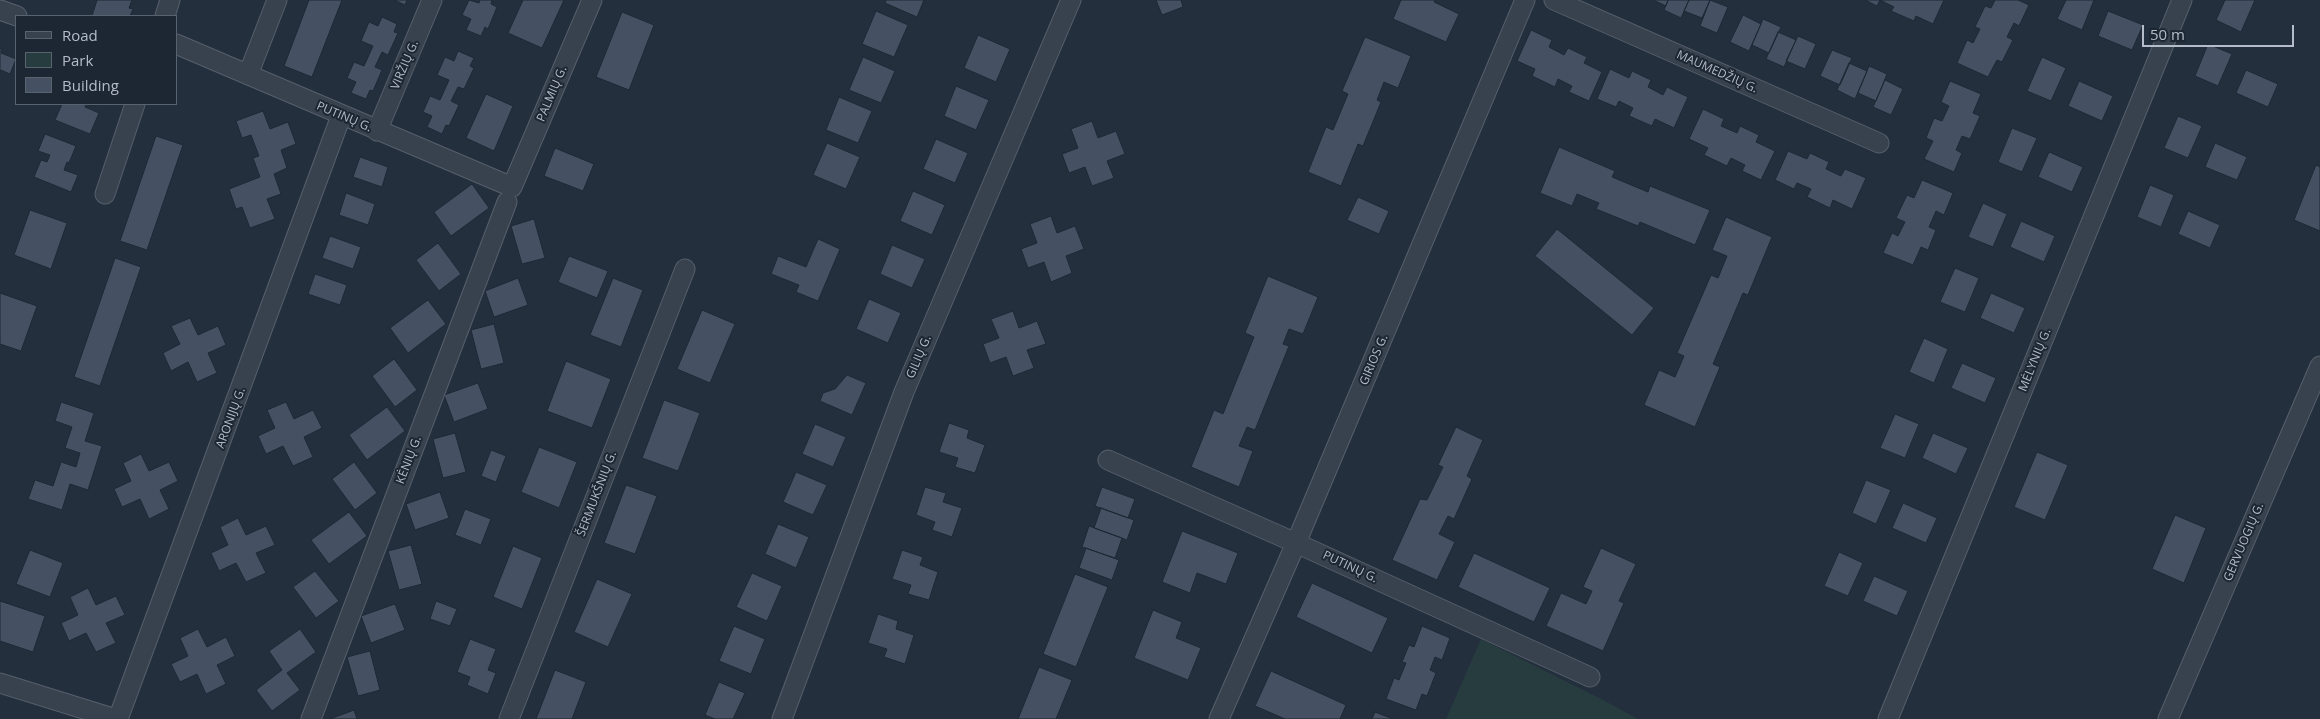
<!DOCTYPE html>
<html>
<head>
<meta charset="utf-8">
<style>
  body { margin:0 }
  #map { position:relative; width:2320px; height:719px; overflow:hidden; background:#242f3e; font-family:"Open Sans",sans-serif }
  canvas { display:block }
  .legend { position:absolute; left:15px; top:15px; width:162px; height:90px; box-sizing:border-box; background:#1d2633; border:1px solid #59626f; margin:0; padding:6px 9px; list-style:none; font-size:15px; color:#b4bcc9 }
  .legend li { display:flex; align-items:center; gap:10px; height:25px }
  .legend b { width:25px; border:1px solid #59626f }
  .scale { position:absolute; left:2142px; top:25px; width:152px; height:22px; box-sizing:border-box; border:2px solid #b4bcc9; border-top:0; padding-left:6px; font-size:15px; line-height:18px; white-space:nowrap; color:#b4bcc9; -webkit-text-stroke:4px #1d2633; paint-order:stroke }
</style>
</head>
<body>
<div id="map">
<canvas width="2320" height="719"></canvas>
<ul class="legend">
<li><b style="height:6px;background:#38414e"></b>Road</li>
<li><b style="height:14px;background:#263c3f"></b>Park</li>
<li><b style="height:14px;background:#455162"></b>Building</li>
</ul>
<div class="scale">50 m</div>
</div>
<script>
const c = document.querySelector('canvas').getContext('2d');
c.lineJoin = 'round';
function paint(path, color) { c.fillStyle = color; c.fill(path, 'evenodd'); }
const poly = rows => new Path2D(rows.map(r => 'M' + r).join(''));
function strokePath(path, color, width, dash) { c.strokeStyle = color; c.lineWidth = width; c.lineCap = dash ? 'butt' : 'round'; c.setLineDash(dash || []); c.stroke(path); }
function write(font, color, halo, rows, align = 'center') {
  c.font = font + ' "Open Sans",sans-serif'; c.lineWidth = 4; c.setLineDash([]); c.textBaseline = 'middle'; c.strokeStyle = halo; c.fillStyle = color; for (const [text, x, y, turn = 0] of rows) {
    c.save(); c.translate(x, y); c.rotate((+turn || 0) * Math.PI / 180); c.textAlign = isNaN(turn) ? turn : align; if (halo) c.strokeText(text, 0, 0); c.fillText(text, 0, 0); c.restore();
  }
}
const green = poly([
  [1481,639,1605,701,1638,719,1446,719]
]);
const building = poly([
  [97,0,132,0,129,8,133,9,130,16,92,16,97,0],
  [309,0,342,0,312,77,284,66,309,0],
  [394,0,407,0,405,5,394,0],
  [469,0,479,3,480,0,492,0,491,4,497,7,488,29,485,27,481,36,466,30,471,19,462,15,469,0],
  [523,0,564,0,542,48,508,33,523,0],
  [886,0,924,0,917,17,885,3,886,0],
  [1156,0,1181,0,1183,7,1162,15,1156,0],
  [1401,0,1435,0,1434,2,1459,14,1446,42,1393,19,1401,0],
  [1653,0,1668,0,1666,6,1653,0],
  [1668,0,1689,0,1681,18,1664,10,1668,0],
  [1689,0,1710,0,1702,18,1684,11,1689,0],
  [1710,0,1728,7,1717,33,1700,26,1710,0],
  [1865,0,1880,0,1877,6,1865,0],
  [1880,0,1944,0,1933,24,1916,16,1914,21,1891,11,1894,7,1880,0],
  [1995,0,2018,0,2029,5,2019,26,2014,23,2007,37,2013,40,2002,62,1997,60,1988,77,1957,63,1967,40,1973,43,1980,29,1975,27,1985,6,1991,8,1995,0],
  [2066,0,2094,0,2082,30,2057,19,2066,0],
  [2225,0,2255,0,2241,32,2216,20,2225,0],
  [876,11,908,25,894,57,862,44,876,11],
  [2108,11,2143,25,2132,50,2098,36,2108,11],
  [622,12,654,25,629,90,596,77,622,12],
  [1743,15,1761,24,1749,51,1730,42,1743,15],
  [382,17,397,24,394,32,398,33,388,55,382,52,375,67,382,70,373,91,370,90,366,99,351,93,356,82,347,78,354,62,364,66,373,46,361,41,369,22,378,26,382,17],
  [1763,19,1781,27,1769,53,1752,45,1763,19],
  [1531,30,1552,40,1549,47,1564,55,1568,48,1587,57,1584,63,1602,72,1589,101,1569,92,1572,86,1558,79,1555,87,1532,76,1535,69,1517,61,1531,30],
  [1778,32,1796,40,1784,67,1766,59,1778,32],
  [978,35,1010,49,996,82,964,68,978,35],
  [1798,36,1816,44,1805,69,1786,61,1798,36],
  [1365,37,1411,56,1398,88,1384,82,1377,100,1381,102,1363,146,1358,144,1341,186,1308,172,1326,127,1333,130,1348,94,1342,91,1365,37],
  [2208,44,2232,54,2218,86,2195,76,2208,44],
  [0,48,2,49,1,53,16,59,10,74,1,70,0,73,0,48],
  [1832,50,1852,58,1840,85,1820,76,1832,50],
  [458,51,474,58,470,66,474,68,464,89,458,87,451,101,459,105,449,126,446,125,442,134,427,127,432,116,423,112,430,96,440,100,449,80,437,75,445,57,454,61,458,51],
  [863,57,895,71,881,103,849,90,863,57],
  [2042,57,2066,68,2051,101,2027,91,2042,57],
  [1849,63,1867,71,1855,99,1837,90,1849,63],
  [1869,66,1887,74,1876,101,1858,93,1869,66],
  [1610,69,1629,78,1632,71,1651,80,1648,87,1663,95,1667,87,1688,97,1674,128,1655,119,1652,126,1629,116,1633,108,1619,101,1616,107,1597,99,1610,69],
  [2246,70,2278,84,2268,107,2236,93,2246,70],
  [1885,80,1903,89,1891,115,1873,107,1885,80],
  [1950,81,1981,94,1973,113,1980,116,1970,139,1962,136,1956,150,1962,153,1954,172,1924,159,1933,141,1926,138,1934,118,1942,121,1949,106,1941,102,1950,81],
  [2079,81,2113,96,2102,121,2068,106,2079,81],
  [956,86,989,100,976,130,944,116,956,86],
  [486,94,513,106,494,151,466,138,486,94],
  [839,97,872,111,858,143,826,130,839,97],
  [62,104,91,104,91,106,86,104,85,107,99,113,90,134,55,120,62,104],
  [1703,109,1724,119,1721,126,1737,133,1740,126,1759,135,1756,142,1775,151,1761,180,1742,171,1745,165,1731,158,1727,166,1704,155,1708,148,1689,139,1703,109],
  [263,111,270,129,288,122,296,144,281,150,287,168,274,174,281,194,267,199,275,219,250,228,242,207,236,209,229,189,260,177,253,158,259,156,251,135,242,138,236,121,263,111],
  [2178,116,2202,126,2188,158,2164,148,2178,116],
  [1092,121,1098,138,1116,131,1125,154,1107,161,1114,178,1092,186,1085,167,1069,173,1062,154,1078,148,1071,129,1092,121],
  [2012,128,2037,138,2022,172,1998,162,2012,128],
  [45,134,76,146,69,163,67,162,64,170,78,175,71,192,34,177,41,160,47,162,50,155,38,151,45,134],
  [156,136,183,145,147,250,120,241,156,136],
  [936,139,968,153,955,183,923,169,936,139],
  [827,143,860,157,846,189,813,175,827,143],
  [2215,143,2247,157,2237,180,2205,167,2215,143],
  [1559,147,1615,171,1612,177,1648,192,1650,186,1710,210,1695,245,1640,222,1638,226,1596,209,1599,203,1577,194,1572,206,1540,193,1559,147],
  [555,148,594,164,583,191,544,176,555,148],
  [1788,151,1807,159,1810,153,1829,162,1826,169,1841,176,1845,169,1866,178,1852,209,1833,200,1830,208,1807,197,1811,189,1797,183,1794,189,1775,180,1788,151],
  [2049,152,2083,167,2072,192,2038,177,2049,152],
  [360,157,388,167,382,187,353,177,360,157],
  [2316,165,2320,167,2320,231,2294,220,2316,165],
  [1922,180,1953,193,1944,215,1936,211,1929,227,1936,230,1928,250,1921,247,1913,265,1883,253,1892,233,1898,236,1905,222,1896,218,1907,195,1914,198,1922,180],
  [472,184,489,208,451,236,434,212,472,184],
  [2150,185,2174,195,2161,227,2137,217,2150,185],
  [913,191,945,205,932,235,900,221,913,191],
  [346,193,375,204,368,225,339,215,346,193],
  [1358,197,1389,211,1379,234,1347,220,1358,197],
  [1983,203,2007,214,1993,247,1968,237,1983,203],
  [30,210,67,223,51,269,14,255,30,210],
  [2188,211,2220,225,2210,248,2178,234,2188,211],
  [1051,216,1057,233,1075,226,1084,249,1066,256,1072,273,1051,282,1044,262,1028,268,1021,249,1037,243,1030,224,1051,216],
  [1726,217,1772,237,1748,295,1743,293,1713,364,1720,367,1695,427,1644,405,1659,370,1675,377,1684,356,1677,353,1711,275,1718,278,1727,256,1712,250,1726,217],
  [534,219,545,258,522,264,511,226,534,219],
  [2021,221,2055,236,2044,262,2010,247,2021,221],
  [1557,229,1654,308,1632,335,1535,256,1557,229],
  [330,236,361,247,353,269,322,258,330,236],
  [818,239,840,249,818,301,796,292,799,285,771,274,778,256,806,267,818,239],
  [438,243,461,274,439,291,416,260,438,243],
  [892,245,925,259,912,288,880,274,892,245],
  [569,256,608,271,597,298,558,282,569,256],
  [115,258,141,267,100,386,74,377,115,258],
  [1955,268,1979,278,1965,312,1940,302,1955,268],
  [315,274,347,285,340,305,308,294,315,274],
  [1268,276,1318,297,1303,334,1289,329,1283,344,1289,346,1255,430,1247,427,1239,446,1253,451,1239,487,1191,467,1214,410,1223,414,1254,337,1245,333,1268,276],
  [518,278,528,305,494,317,485,291,518,278],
  [613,278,643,290,621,347,590,335,613,278],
  [0,293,37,306,21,351,0,344,0,293],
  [1991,293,2025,308,2014,333,1980,318,1991,293],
  [869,299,901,313,888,343,856,329,869,299],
  [428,300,446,324,408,353,390,328,428,300],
  [702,310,735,324,710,383,677,369,702,310],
  [1013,311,1019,328,1037,321,1046,344,1027,350,1034,368,1013,376,1006,357,990,363,983,344,999,338,991,319,1013,311],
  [190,318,198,335,218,326,226,345,208,353,217,373,197,382,188,362,171,371,163,353,180,344,171,326,190,318],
  [494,324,504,363,481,369,471,330,494,324],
  [1924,338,1948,349,1934,383,1909,372,1924,338],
  [394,359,417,390,395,407,372,376,394,359],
  [566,361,611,379,592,428,547,411,566,361],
  [1962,363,1996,378,1985,403,1951,388,1962,363],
  [847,375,866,383,852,415,820,401,823,393,835,389,847,375],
  [478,383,488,409,454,422,444,395,478,383],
  [664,400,700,413,678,471,642,458,664,400],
  [61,402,94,413,85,441,102,446,88,490,70,484,62,510,28,499,35,480,53,486,61,462,76,467,80,453,65,448,72,427,55,421,61,402],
  [286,402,294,419,313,410,322,428,304,437,313,457,293,466,283,446,266,454,258,436,275,428,267,410,286,402],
  [387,407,405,431,367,460,349,435,387,407],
  [1895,414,1919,424,1905,458,1880,448,1895,414],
  [949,423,969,430,967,438,985,445,975,473,955,467,958,458,939,452,949,423],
  [815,424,846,437,833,467,802,454,815,424],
  [1456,427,1483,440,1467,476,1472,479,1454,519,1448,516,1439,534,1455,542,1437,580,1392,560,1420,499,1427,500,1443,467,1438,465,1456,427],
  [455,433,466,472,443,478,433,439,455,433],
  [1933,433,1968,448,1956,474,1922,458,1933,433],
  [539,447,577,462,559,508,521,492,539,447],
  [491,450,506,456,496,482,481,476,491,450],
  [2037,452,2068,465,2045,520,2014,507,2037,452],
  [141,454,149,471,169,462,178,481,160,490,169,509,149,519,140,499,122,507,114,489,131,481,123,463,141,454],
  [354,462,377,493,355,510,332,479,354,462],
  [796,472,827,485,813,515,783,502,796,472],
  [1866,480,1891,490,1876,524,1852,513,1866,480],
  [626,485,657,496,635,554,604,543,626,485],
  [925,487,946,493,943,502,962,508,952,537,932,530,935,522,916,515,925,487],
  [1102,487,1135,499,1128,518,1095,506,1102,487],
  [440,492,449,518,415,530,406,504,440,492],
  [1903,503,1937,518,1926,543,1892,528,1903,503],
  [1101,508,1134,520,1127,540,1094,528,1101,508],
  [465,509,491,519,481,545,455,535,465,509],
  [349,512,367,536,329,564,311,540,349,512],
  [2175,515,2206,528,2184,583,2152,569,2175,515],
  [238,518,246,535,266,526,275,545,256,553,266,573,246,582,236,563,219,571,211,553,228,545,220,527,238,518],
  [778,524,809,537,796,568,765,554,778,524],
  [1089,526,1122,538,1115,558,1082,547,1089,526],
  [1182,531,1238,553,1226,584,1197,573,1190,593,1162,582,1182,531],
  [411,545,422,584,399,590,388,551,411,545],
  [513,546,542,558,522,609,493,597,513,546],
  [1086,548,1119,560,1112,580,1079,568,1086,548],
  [1601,548,1636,564,1619,601,1624,603,1603,651,1546,626,1561,593,1586,604,1592,591,1583,587,1601,548],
  [30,550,63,563,50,597,16,584,30,550],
  [902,550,923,557,920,565,938,572,929,600,908,594,911,585,892,579,902,550],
  [1839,552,1863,563,1848,596,1824,586,1839,552],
  [1474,553,1550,588,1534,622,1458,587,1474,553],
  [315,571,339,601,316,618,293,587,315,571],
  [752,573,782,586,767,621,736,607,752,573],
  [1075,574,1108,587,1076,667,1043,654,1075,574],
  [1874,576,1908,591,1897,616,1863,601,1874,576],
  [597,579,632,594,608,647,574,632,597,579],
  [1312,583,1388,618,1372,653,1296,617,1312,583],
  [88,588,96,605,116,596,125,615,106,623,116,643,96,652,86,633,69,641,61,623,78,615,70,597,88,588],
  [0,601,45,616,33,652,0,641,0,601],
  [436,601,457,609,450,626,430,619,436,601],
  [395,604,405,630,371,643,361,616,395,604],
  [1153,610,1182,622,1176,638,1201,648,1188,680,1134,658,1153,610],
  [878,614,898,621,896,629,914,635,905,664,884,657,887,649,868,643,878,614],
  [734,626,765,639,751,674,719,661,734,626],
  [1422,626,1450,638,1442,660,1435,657,1430,670,1436,673,1427,696,1422,694,1416,710,1386,699,1394,678,1399,680,1406,663,1402,662,1409,645,1414,647,1422,626],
  [198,629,207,647,226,637,235,656,217,665,226,684,206,694,197,674,180,682,171,664,188,656,180,638,198,629],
  [300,629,316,652,287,673,300,690,272,711,256,690,282,670,269,651,300,629],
  [470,639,496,649,488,670,496,673,488,694,467,685,470,677,457,672,470,639],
  [370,651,380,690,358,696,347,657,370,651],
  [1039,667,1072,680,1056,719,1018,719,1039,667],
  [555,670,586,682,572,719,536,719,555,670],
  [1271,671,1346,705,1340,719,1285,719,1255,706,1271,671],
  [719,682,745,693,733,719,715,719,705,715,719,682],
  [354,710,357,719,330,719,354,710],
  [1375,712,1393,719,1372,719,1375,712]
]);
const street = poly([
  [1554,0,1879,143],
  [0,10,17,16],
  [165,16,170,0],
  [176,44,512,187,592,0],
  [248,75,277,0],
  [377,131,432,0],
  [105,194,135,104],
  [1108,460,1296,543,1590,677],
  [0,683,116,719],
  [118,719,341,116],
  [311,719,507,202],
  [509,719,685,269],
  [782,719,904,392,1071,0],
  [1219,719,1296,543,1525,0],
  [1888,719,2182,0],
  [2168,719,2320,366]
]);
const streetNames = [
  ["VIRŽIŲ G.",405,65,-67],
  ["MAUMEDŽIŲ G.",1717,72,24],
  ["PALMIŲ G.",552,94,-67],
  ["PUTINŲ G.",344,117,23],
  ["GILIŲ G.",919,357,-67],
  ["GIRIOS G.",1374,360,-67],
  ["MĖLYNIŲ G.",2035,360,-68],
  ["ARONIJŲ G.",231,418,-70],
  ["KĖNIŲ G.",409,460,-69],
  ["ŠERMUKŠNIŲ G.",597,494,-69],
  ["GERVUOGIŲ G.",2244,542,-67],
  ["PUTINŲ G.",1350,567,25]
];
paint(green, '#263c3f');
paint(building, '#455162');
strokePath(building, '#1f2835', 1);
strokePath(street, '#565f6c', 21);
strokePath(street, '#38414e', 19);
write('12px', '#b4bcc9', '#1d2633', streetNames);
</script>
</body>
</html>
